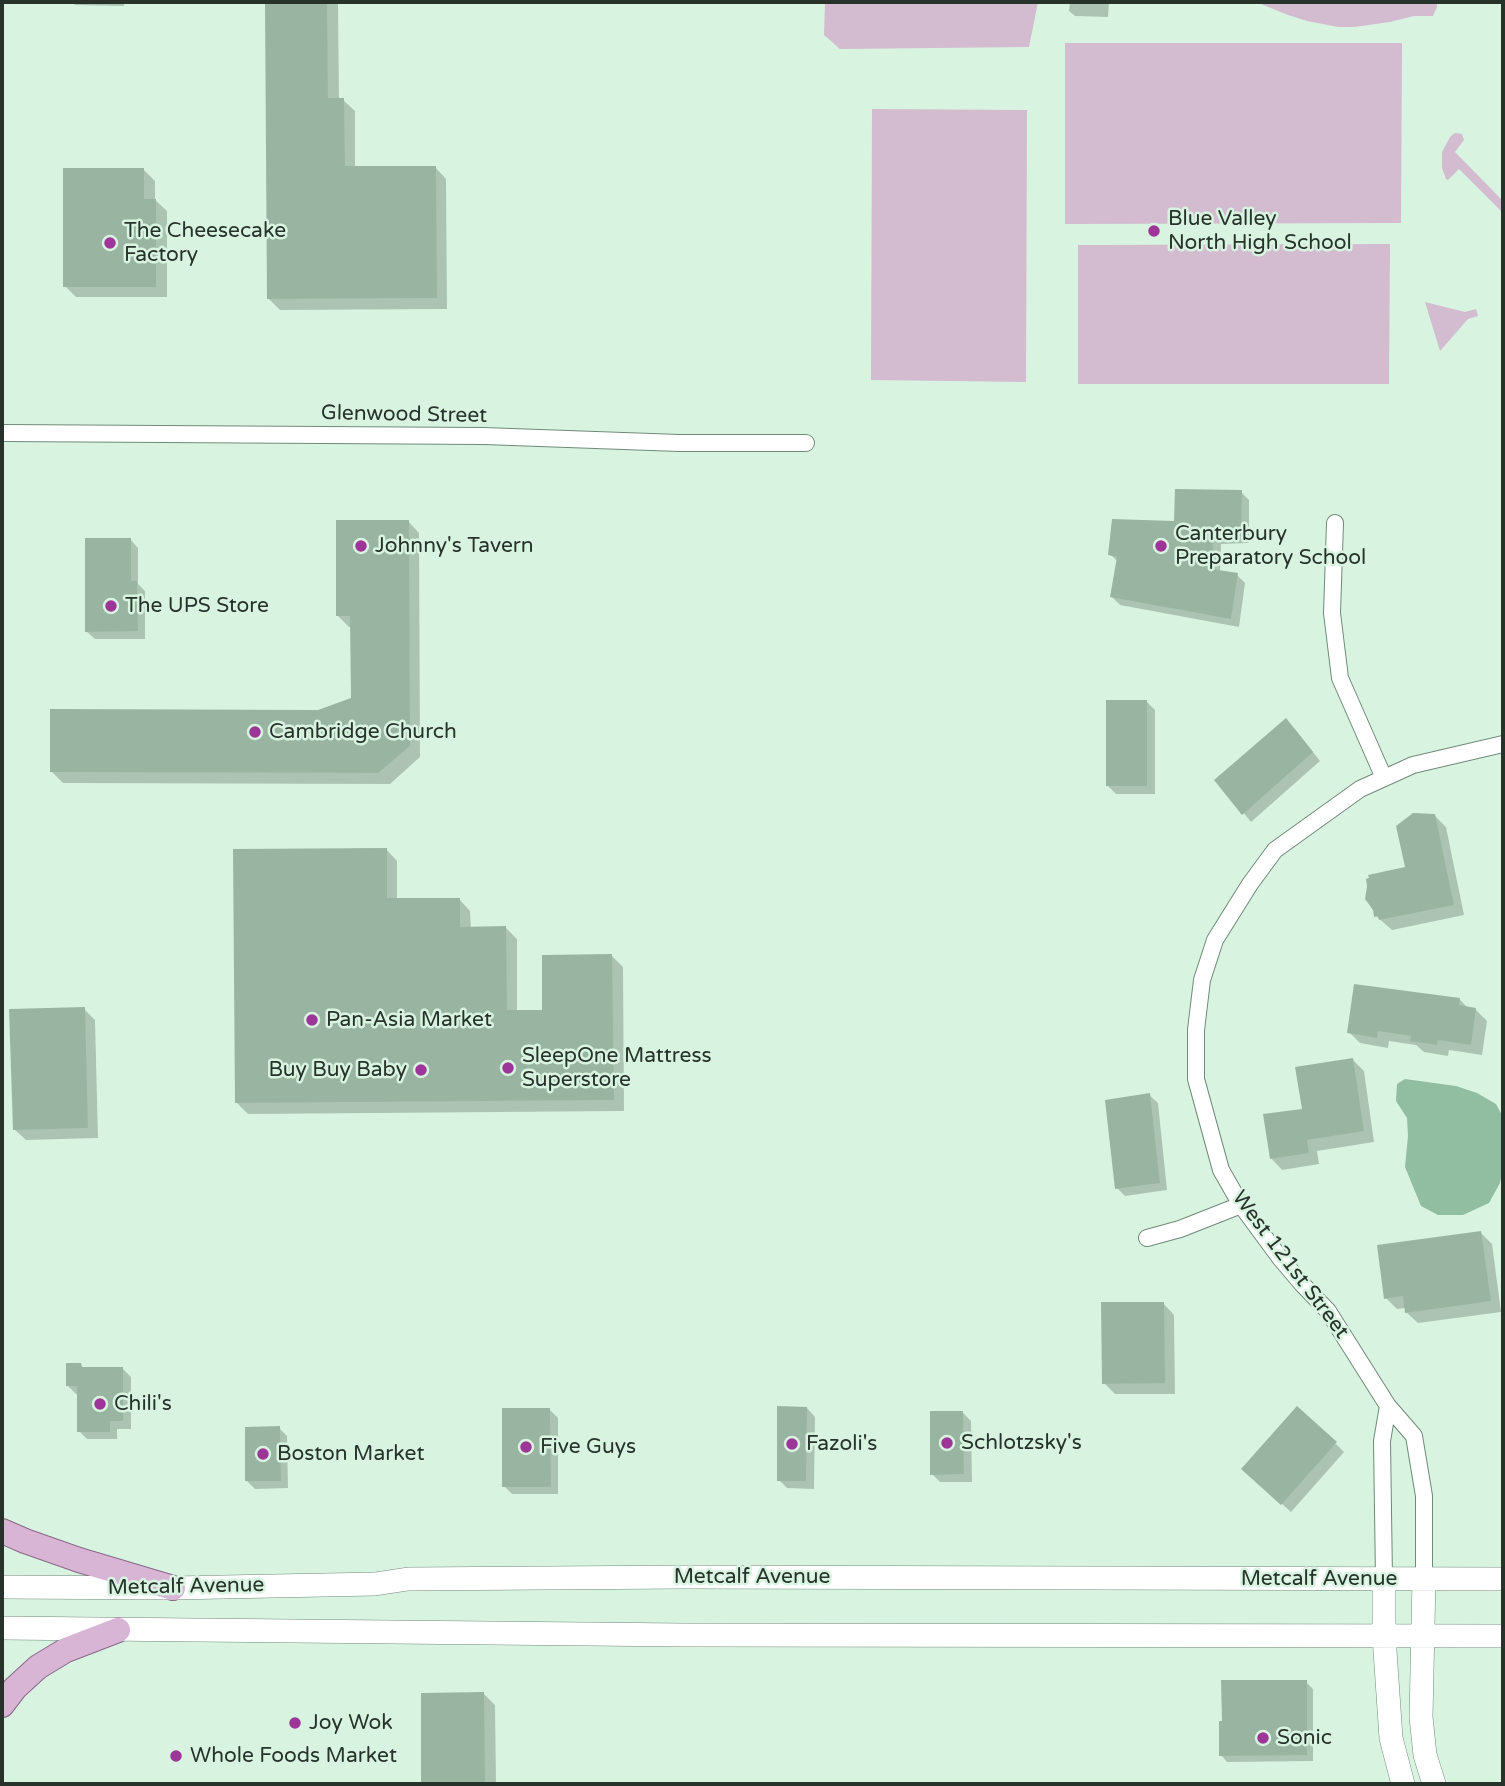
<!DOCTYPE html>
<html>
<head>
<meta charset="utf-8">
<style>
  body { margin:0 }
  #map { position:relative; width:1505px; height:1786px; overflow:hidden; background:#d8f4e1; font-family:"Varela Round",sans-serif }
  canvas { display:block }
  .frame { position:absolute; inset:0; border:4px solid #27322b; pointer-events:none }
</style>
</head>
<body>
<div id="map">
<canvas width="1505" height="1786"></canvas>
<div class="frame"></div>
</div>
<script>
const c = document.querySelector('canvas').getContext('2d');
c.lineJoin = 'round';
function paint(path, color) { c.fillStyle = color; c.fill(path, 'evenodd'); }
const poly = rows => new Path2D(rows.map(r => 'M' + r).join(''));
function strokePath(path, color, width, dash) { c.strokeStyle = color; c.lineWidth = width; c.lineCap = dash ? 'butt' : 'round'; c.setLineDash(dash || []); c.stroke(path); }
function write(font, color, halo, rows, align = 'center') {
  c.font = font + ' "Varela Round",sans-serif'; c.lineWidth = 5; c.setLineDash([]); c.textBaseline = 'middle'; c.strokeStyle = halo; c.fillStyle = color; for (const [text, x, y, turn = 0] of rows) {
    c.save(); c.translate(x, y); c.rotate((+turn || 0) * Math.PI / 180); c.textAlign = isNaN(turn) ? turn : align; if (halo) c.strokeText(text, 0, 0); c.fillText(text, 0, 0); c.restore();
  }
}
const green = poly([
  [825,2,1038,2,1029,47,840,49,824,35],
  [1256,2,1437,2,1437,7,1433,16,1414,16,1390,22,1354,27,1338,27,1307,21,1288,15],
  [1065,43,1402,43,1401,223,1065,224],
  [872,109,1027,110,1026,382,871,380],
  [1455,133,1462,134,1464,140,1455,152,1503,201,1503,213,1459,169,1448,180,1446,179,1442,168,1442,152,1450,137],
  [1390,244,1389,384,1078,384,1078,245],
  [1425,302,1465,312,1476,309,1478,316,1468,319,1440,351]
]);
const water = poly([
  [1405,1079,1456,1086,1477,1093,1496,1104,1503,1117,1503,1167,1500,1183,1489,1203,1463,1215,1438,1215,1421,1206,1405,1167,1408,1136,1407,1118,1396,1101,1397,1084]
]);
const shadow = poly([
  [72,2,124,2,124,6,75,5],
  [267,2,338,2,339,100,343,100,355,111,355,168,435,167,446,179,447,309,280,310,269,299],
  [1070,2,1109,2,1108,17,1075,16,1069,11],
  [144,170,155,181,155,200,167,211,167,297,76,297,65,286],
  [1241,492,1249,500,1249,543,1221,544,1220,572,1237,575,1245,583,1239,627,1120,605,1112,597,1118,562,1110,554],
  [408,521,419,533,420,757,390,784,63,783,51,771,318,712,353,699,352,627,349,627,338,616],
  [130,539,138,548,138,584,145,591,145,639,95,639,86,631],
  [1147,702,1155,710,1155,794,1116,794,1108,786],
  [1294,728,1320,761,1251,822,1217,781],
  [1434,815,1446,827,1464,915,1392,930,1376,916,1407,869],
  [386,849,397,861,397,900,459,899,470,911,471,929,506,928,517,939,517,1012,544,1011,612,956,623,967,624,1111,248,1114,237,1103],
  [1460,1000,1468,1008,1476,1010,1487,1021,1482,1055,1449,1050,1448,1056,1424,1052,1416,1045,1389,1041,1388,1048,1360,1043,1349,1032],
  [84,1009,95,1020,98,1138,26,1140,14,1129],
  [1353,1060,1364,1071,1374,1142,1317,1151,1319,1164,1282,1170,1271,1158,1304,1110],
  [1149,1095,1158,1103,1167,1190,1125,1196,1117,1188],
  [1481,1233,1492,1244,1501,1312,1418,1323,1406,1312,1406,1308,1397,1309,1386,1298],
  [1163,1303,1174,1315,1175,1394,1115,1394,1104,1383],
  [84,1369,123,1369,131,1377,131,1429,117,1429,117,1439,87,1439,79,1431,79,1394,76,1394,68,1386],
  [807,1408,815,1417,814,1489,787,1488,779,1480],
  [550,1410,558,1418,558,1494,512,1494,504,1486],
  [963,1413,971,1421,972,1482,940,1482,932,1474],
  [279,1428,287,1436,288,1488,255,1489,247,1481],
  [1336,1444,1344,1452,1291,1512,1252,1477],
  [1306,1682,1313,1689,1313,1761,1227,1762,1221,1755,1224,1723],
  [423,1694,484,1694,495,1705,496,1784,423,1784]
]);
const building = poly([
  [265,2,327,2,328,98,344,98,345,166,436,166,437,298,267,299],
  [63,168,144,168,144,199,156,199,156,287,63,287],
  [1175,489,1242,490,1241,536,1213,537,1212,569,1238,573,1231,619,1110,597,1117,557,1108,555,1112,519,1174,521],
  [336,520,409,520,410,746,378,773,50,772,50,709,318,710,351,698,350,616,336,616],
  [85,538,131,538,131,581,137,581,138,631,85,632],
  [1106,700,1147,700,1147,786,1106,786],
  [1286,718,1313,752,1242,815,1214,780],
  [1413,813,1435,814,1454,905,1379,920,1378,916,1374,917,1373,910,1365,899,1367,886,1366,879,1369,878,1368,875,1405,867,1396,826],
  [387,848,387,898,460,898,460,927,506,926,507,1010,542,1010,542,955,612,954,614,1100,235,1103,233,849],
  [1354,984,1460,998,1459,1005,1476,1008,1471,1045,1438,1040,1437,1045,1410,1041,1411,1036,1378,1031,1377,1038,1347,1033],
  [85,1007,88,1128,13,1130,9,1009],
  [1353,1058,1364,1131,1307,1140,1309,1153,1270,1159,1263,1114,1302,1109,1295,1067],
  [1150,1093,1160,1183,1115,1189,1105,1100],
  [1481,1231,1491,1301,1405,1313,1403,1296,1384,1299,1377,1245],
  [1101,1302,1164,1302,1165,1383,1102,1384],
  [66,1363,81,1363,82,1367,123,1367,123,1421,110,1421,110,1432,77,1432,77,1386,66,1386],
  [777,1406,807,1407,806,1481,777,1481],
  [1297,1406,1337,1442,1281,1505,1241,1469],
  [502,1408,550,1408,551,1487,502,1487],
  [930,1411,963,1411,964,1474,930,1475],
  [280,1426,281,1481,245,1481,245,1427],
  [1221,1680,1307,1680,1307,1755,1219,1756,1219,1721,1222,1721],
  [484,1692,485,1784,421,1784,421,1693]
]);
const street = poly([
  [2,433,484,436,679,443,806,443],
  [1335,523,1332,613,1340,678,1384,778],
  [1147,1238,1180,1229,1241,1205],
  [1384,1579,1382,1441,1388,1406],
  [1424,1579,1424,1496,1414,1436,1388,1406,1328,1311,1303,1285,1280,1258,1241,1205,1221,1170,1196,1079,1196,1030,1202,980,1215,940,1250,884,1275,850,1360,789,1413,765,1503,744]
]);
const secondary = poly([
  [1384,1579,1384,1636,1391,1738,1403,1784],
  [1424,1579,1421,1717,1425,1755,1434,1784],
  [2,1587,173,1588,375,1584,408,1579,683,1577,1503,1579],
  [2,1628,684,1635,1503,1636]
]);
const primary = poly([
  [2,1531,25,1541,79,1560,173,1588],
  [2,1705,15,1688,38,1667,66,1650,118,1630]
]);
const markers = [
  [1154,231,7,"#9e3699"],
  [110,243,7,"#9e3699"],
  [361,546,7,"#9e3699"],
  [1161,546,7,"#9e3699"],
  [111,606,7,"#9e3699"],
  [255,732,7,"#9e3699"],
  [312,1020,7,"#9e3699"],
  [508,1068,7,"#9e3699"],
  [421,1070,7,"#9e3699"],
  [100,1404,7,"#9e3699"],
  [947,1443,7,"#9e3699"],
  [792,1444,7,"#9e3699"],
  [526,1447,7,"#9e3699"],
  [263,1454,7,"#9e3699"],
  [295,1723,7,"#9e3699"],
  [1263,1738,7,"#9e3699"],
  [176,1756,7,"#9e3699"]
];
const poiNames = [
  ["Blue Valley",1168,219],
  ["North High School",1168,243],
  ["The Cheesecake",124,231],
  ["Factory",124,255],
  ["Canterbury",1175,534],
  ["Preparatory School",1175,558],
  ["Johnny's Tavern",375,546],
  ["The UPS Store",125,606],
  ["Cambridge Church",269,732],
  ["Pan-Asia Market",326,1020],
  ["SleepOne Mattress",522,1056],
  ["Superstore",522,1080],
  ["Buy Buy Baby",407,1070,"right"],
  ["Chili's",114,1404],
  ["Schlotzsky's",961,1443],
  ["Fazoli's",806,1444],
  ["Five Guys",540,1447],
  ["Boston Market",277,1454],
  ["Joy Wok",309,1723],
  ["Sonic",1277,1738],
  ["Whole Foods Market",190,1756]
];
const streetNames = [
  ["Glenwood Street",404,415,1],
  ["West 121st Street",1290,1265,53],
  ["Metcalf Avenue",752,1577],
  ["Metcalf Avenue",1319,1579],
  ["Metcalf Avenue",186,1587,-1]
];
paint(green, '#d3bbd0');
paint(water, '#91bda0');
paint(shadow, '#0003');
paint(building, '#9ab4a2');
strokePath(street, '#708a79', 18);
strokePath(secondary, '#708a79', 24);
strokePath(primary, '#896787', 26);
strokePath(street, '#fff', 16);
strokePath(secondary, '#fff', 23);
strokePath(primary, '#d8b5d5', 24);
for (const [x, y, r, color] of markers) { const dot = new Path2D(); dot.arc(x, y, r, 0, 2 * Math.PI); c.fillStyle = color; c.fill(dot); strokePath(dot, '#d8f4e1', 2.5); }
write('21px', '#27322b', '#d8f4e1', poiNames, 'left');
write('21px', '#27322b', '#d8f4e1', streetNames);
</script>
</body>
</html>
